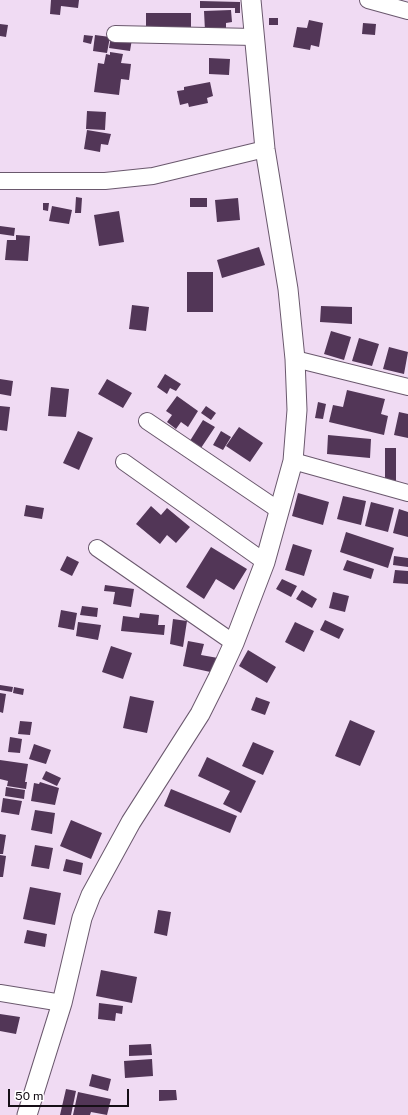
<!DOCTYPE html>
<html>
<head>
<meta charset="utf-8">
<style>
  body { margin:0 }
  #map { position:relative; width:408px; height:1115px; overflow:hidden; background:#f0dbf3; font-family:"Public Sans",sans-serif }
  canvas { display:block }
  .scale { position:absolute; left:8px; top:1089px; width:121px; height:18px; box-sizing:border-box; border:2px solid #160f17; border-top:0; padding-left:5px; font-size:12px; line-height:14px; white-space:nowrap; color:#160f17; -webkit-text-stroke:3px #fff; paint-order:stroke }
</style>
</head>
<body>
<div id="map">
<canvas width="408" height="1115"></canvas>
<div class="scale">50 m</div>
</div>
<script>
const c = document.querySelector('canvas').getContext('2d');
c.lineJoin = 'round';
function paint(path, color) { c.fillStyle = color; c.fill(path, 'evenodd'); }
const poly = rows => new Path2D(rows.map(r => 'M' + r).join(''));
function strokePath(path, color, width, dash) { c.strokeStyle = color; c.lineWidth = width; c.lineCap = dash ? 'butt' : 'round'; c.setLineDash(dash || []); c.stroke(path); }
const building = poly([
  [51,0,79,0,78,8,61,6,60,15,50,14],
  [200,1,240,2,240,13,235,13,235,8,200,8],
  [231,10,232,22,226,23,226,31,205,31,204,11],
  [146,13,191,13,191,33,146,33],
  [269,18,278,18,278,25,269,25],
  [309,20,323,23,319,47,311,45,310,50,293,47,297,27,307,28],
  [363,23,376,24,375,35,362,34],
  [0,24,8,25,6,37,0,36],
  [84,35,93,36,91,44,83,42],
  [95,35,110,37,107,53,93,51],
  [111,36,132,39,130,51,109,48],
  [110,52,123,54,121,63,131,64,129,80,121,79,119,95,94,92,98,63,104,64,106,54,110,55],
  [209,58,230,59,229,75,209,74],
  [210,82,213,96,207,98,208,103,189,107,188,103,180,105,177,91,184,90,184,87],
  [87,111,106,112,105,130,86,129],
  [87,130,111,134,108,145,101,144,100,152,84,149],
  [76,197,82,198,81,213,75,213],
  [190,198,207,198,207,207,190,207],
  [238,198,240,220,217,222,215,200],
  [43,203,49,203,48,211,43,210],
  [52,206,72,210,69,224,49,221],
  [119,211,124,242,99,246,94,215],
  [0,226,15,228,14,236,0,234],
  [16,235,30,236,28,261,5,260,7,240,16,240],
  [259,247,265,265,222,278,217,260],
  [187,272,213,272,213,312,187,312],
  [132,305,149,307,146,331,129,329],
  [321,306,352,307,352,324,320,322],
  [331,331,351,337,344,360,324,354],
  [359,338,379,344,372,366,352,361],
  [389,347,408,352,404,374,383,369],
  [165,374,181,384,176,391,170,388,167,394,157,387],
  [0,379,13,381,11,396,0,394],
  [107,379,132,393,123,408,98,394],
  [51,387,69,389,66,417,48,416],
  [347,390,385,399,381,414,388,416,384,435,329,422,333,405,343,407],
  [177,396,198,411,188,427,181,422,176,429,167,422,172,415,166,411],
  [318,402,326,404,323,419,315,418],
  [0,406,10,407,7,431,0,430],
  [206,406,216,413,211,420,201,413],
  [399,412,408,414,408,438,394,435],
  [203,420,215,427,199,451,188,444],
  [239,427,263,443,250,462,226,446],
  [78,431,93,438,79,470,63,463],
  [221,431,231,437,223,450,213,445],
  [328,435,371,439,370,458,327,454],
  [385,448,396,448,396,483,385,483],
  [298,493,329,502,323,525,292,516],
  [343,496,366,501,361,525,337,519],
  [371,502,394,508,388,532,365,526],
  [26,505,44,508,42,519,24,516],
  [151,506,161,515,167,508,190,527,176,543,167,535,160,544,136,524],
  [399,509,408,512,408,537,393,533],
  [346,532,394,548,388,568,340,552],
  [293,544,312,550,304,576,285,570],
  [211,547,247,569,234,590,216,579,204,599,186,587],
  [67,556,79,562,72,576,60,570],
  [394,556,408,558,408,567,393,565],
  [347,560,374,569,371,579,343,570],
  [395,570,408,571,408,584,393,583],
  [282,579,297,586,291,597,276,589],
  [105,585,134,589,131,607,113,604,115,592,104,591],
  [302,590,317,599,312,608,296,599],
  [333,592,349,596,345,612,329,608],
  [82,606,98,608,97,617,80,615],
  [61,610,77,613,74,630,58,627],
  [140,613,159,615,158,625,165,625,164,635,121,631,123,616,139,618],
  [173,619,187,621,183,647,170,644],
  [325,620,344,629,339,639,320,630],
  [78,622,101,625,98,640,76,636],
  [295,622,314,631,304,652,285,642],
  [188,641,204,644,201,655,218,658,215,673,183,666],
  [111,646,132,653,123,679,102,672],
  [248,650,276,667,267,683,239,666],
  [0,685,13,687,12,692,0,690],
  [14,687,24,689,23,695,13,693],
  [0,693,6,694,3,713,0,712],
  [130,696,154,701,147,733,123,728],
  [256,697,270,702,265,715,251,710],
  [350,720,375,731,360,766,335,756],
  [20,721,32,722,30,735,18,734],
  [10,737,22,739,20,753,8,752],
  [253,742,274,751,263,775,242,766],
  [34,744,51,750,46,764,29,759],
  [207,757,256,781,241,813,223,804,230,791,198,776],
  [0,760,28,764,25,782,27,782,26,789,7,786,8,781,0,779],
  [46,771,61,778,57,786,42,779],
  [40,782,59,788,55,805,31,801,34,783,39,784],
  [6,787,25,790,24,799,5,796],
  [171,789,237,816,230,833,164,806],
  [3,798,22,801,19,815,1,812],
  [35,810,55,813,52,834,31,830],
  [71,820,102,833,91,859,60,846],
  [0,834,6,835,3,854,0,854],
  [35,845,53,848,49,869,31,866],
  [0,855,6,856,3,877,0,877],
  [66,859,83,863,81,875,63,871],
  [30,887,61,893,55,925,23,919],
  [158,910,171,912,167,936,154,933],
  [27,930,47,934,45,947,24,943],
  [101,970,137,977,132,1003,96,996],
  [99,1003,123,1006,122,1014,116,1013,115,1021,98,1019],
  [0,1014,20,1017,16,1034,0,1031],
  [151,1044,152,1055,129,1056,129,1045],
  [152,1059,153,1076,125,1078,124,1061],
  [92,1074,111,1079,108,1091,89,1086],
  [66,1089,76,1091,71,1115,60,1115],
  [159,1090,176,1090,177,1100,159,1101],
  [78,1092,111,1099,107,1115,91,1112,90,1115,73,1115]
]);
const minor = poly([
  [368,0,408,11],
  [115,34,254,37],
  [0,181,105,181,153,176,265,149],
  [295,359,408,387],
  [147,421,280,511],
  [293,461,408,493],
  [124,462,265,562],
  [97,548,234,643],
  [0,993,62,1003]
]);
const tertiary = poly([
  [27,1115,62,1003,82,918,91,895,131,822,200,714,218,678,234,643,265,562,293,461,297,410,295,359,288,289,265,149,251,0]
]);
paint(building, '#523657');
strokePath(minor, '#6a586d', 18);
strokePath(tertiary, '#6a586d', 21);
strokePath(minor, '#fff', 16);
strokePath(tertiary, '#fff', 19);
</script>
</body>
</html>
